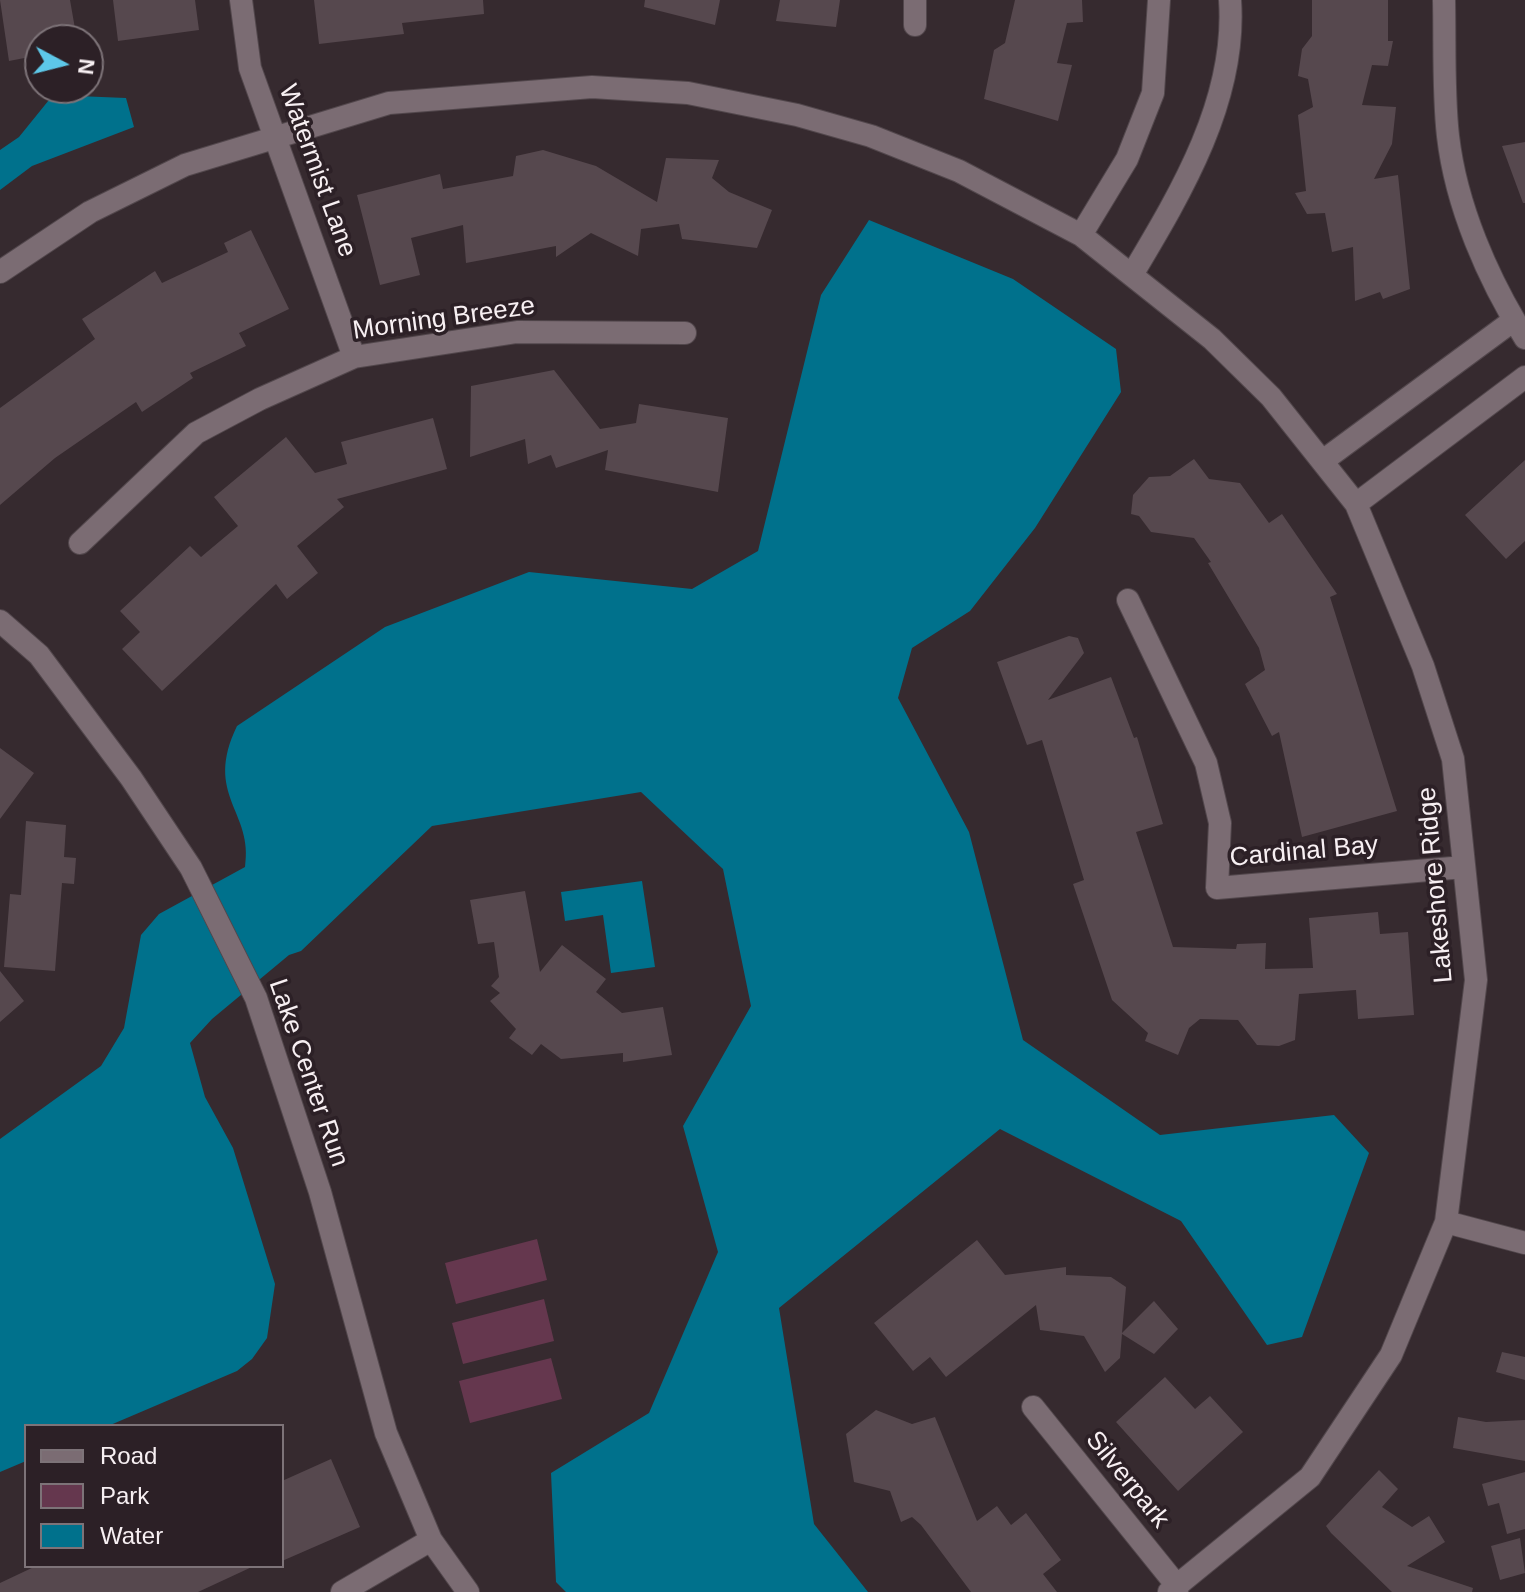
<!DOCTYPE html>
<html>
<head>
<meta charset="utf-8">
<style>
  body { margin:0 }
  #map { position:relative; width:1525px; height:1592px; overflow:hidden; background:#362a2f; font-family:Arial,sans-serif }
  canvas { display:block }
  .legend { position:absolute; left:24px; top:1424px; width:260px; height:144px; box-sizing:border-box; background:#2c2026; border:2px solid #7d7378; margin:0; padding:10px 14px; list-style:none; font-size:24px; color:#f7eff2 }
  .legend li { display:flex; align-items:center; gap:16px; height:40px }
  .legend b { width:40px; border:2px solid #7d7378 }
  .north { position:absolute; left:24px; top:24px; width:80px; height:80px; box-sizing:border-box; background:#2c2026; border:2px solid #7d7378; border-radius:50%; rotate:97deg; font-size:22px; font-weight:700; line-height:32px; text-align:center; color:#f7eff2 }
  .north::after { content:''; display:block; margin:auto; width:28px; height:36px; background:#5dc7e8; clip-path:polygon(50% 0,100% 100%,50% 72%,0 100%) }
</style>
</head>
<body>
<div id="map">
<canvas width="1525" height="1592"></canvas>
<ul class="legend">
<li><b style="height:10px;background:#7b6c73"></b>Road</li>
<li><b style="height:22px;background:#65374e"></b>Park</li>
<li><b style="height:22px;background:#00718c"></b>Water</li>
</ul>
<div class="north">N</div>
</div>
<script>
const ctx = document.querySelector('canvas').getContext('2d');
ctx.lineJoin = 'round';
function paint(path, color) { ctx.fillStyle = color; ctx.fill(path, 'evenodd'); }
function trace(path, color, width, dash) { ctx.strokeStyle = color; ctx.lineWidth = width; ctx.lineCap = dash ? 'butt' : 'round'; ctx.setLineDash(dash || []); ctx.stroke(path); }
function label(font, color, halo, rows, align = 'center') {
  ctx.font = font + ' Arial,sans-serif'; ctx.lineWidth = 7; ctx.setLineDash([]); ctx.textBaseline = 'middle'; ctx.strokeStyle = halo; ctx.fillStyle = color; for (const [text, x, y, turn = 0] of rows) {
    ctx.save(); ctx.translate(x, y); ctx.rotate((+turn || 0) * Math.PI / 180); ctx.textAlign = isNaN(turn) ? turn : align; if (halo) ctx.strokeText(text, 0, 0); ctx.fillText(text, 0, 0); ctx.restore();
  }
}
const green = new Path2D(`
  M537,1239l10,41 -91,24 -11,-41z
  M544,1299l10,42 -91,23 -11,-41z
  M551,1358l11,41 -92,24 -11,-42z`);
const water = new Path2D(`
  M53,95l73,3 8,29 -102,39 -32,24v-40l19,-13z
  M869,220l144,59 103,70 5,43 -86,136 -65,83 -58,37 -14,50 71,134 54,208 137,95 174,-20 35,38 -67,184 -35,8 -86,-124 -181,-92 -221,179 35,216 54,68h-302l-10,-10 -5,-109 98,-60 69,-161 -35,-126 68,-120 -28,-137 -82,-77 -209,34 -131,125 -12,4 -77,64 -22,24 15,54 28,51 42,136 -8,54 -15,21 -15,12 -129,55h-82v35l-26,11v-333l101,-73 23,-38 17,-93 18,-21 86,-47c9,-56 -42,-71 -8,-141l148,-99 144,-55 163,17 66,-38 63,-256z
  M642,881l13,86 -44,6 -8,-58 -38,6 -4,-29z`);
const building = new Path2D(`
  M0,0h70l7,40h-37v15l-31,6z
  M113,0h82l4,30 -81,11z
  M314,0h169l1,14 -82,9 2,11 -85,10z
  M645,0h75l-5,25 -71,-18z
  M780,0h60l-4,27 -60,-6z
  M1015,0h67l1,22 -16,1 -10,40 15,2 -14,56 -74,-22 10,-49 11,-7z
  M1312,0h76v41h5l-5,25 -16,-1 -10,40 34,2 -4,37 -18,35 24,-4 12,114 -27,10 -3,-7 -25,9 -2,-54 -21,5 -7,-39 -18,1 -12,-21 11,-2 -8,-76 15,-8 -5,-28 -10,-3 4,-27 10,-13z
  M1525,142v61h-2l-21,-57z
  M543,150l53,16 61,36 9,-44 53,2 -7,18 17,14 43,18 -15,38 -75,-9 -3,-15 -38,5 -3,27 -47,-23 -35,24v-11l-90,17 -3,-38 -52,13 9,37 -40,10 -23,-90 83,-21 3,15 70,-13 3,-20z
  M251,230l38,79 -50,24 7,13 -56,27 3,5 -51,34 -6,-10 -81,56 -55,47v-97l95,-69 -13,-20 73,-48 7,12 66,-31 -4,-9z
  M554,370l46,59 36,-6 3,-19 89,14 -10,74 -113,-22 3,-20 -52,18 -5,-13 -23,9 -3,-25 -55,18 1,-71z
  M433,418l14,51 -110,30 7,8 -47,39 21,27 -31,26 -11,-15 -114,107 -40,-42 18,-17 -20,-21 70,-65 11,11 37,-31 -24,-29 72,-60 29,36 32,-9 -6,-22z
  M1194,459l15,20 31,4 29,40 13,-9 55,80 -7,3 67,214 -95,26 -23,-105 -7,4 -27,-52 20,-14 -6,-22 -51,-85 3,-1 -17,-24 -43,-6 -12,-16 -8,-2 2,-19 16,-18 21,-1z
  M1525,460v81l-19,18 -41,-44z
  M1069,636l9,2 6,15 -36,47 63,-23 23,61 3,-1 26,87 -27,8 37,115 63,2 1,-5 29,-1 -1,26 48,-1 -4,-50 69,-6 2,22 28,-2 6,83 -56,4 -2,-29 -57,4 -4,46 -16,6 -22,-1 -19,-25 -38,-1 -11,9 -11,27 -33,-14 3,-8 -36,-33 -39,-116 11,-4 -42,-140 -15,5 -30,-83z
  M0,748l34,25 -34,46z
  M26,821l40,4 -2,32 12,1 -2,26 -12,-1 -7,88 -51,-4 6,-73 11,1z
  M525,891l15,81 22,-27 44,34 -10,13 26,21 41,-6 9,48 -49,7v-9l-62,6 -20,-15 -9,11 -23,-17 7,-9 -26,-28 10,-8 -9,-7 8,-9 -5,-35 -16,2 -8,-44z
  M0,971l24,30 -24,21z
  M977,1240l28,35 61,-8v8l45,2 15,10 -4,46 32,-32 24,28 -24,25 -32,-20 -2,24 -15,14 -21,-36 -44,-6 -4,-25 -90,72 -16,-20 -17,14 -39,-48z
  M1502,1352l23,5v23l-29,-8z
  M1165,1377l30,32 15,-13 33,36 -65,59 -62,-69z
  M876,1410l36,14 23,-7 42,104 20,-15 14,19 15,-12 35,47 -18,14 14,18h-86l-50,-67 -9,-8 -11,5 -11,-31 -36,-9 -8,-48z
  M1458,1417l28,5 39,-2v41l-72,-13z
  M331,1459l29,68 -78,34v-80z
  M1379,1470l19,19 -16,18 30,20 17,-11 16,26 -38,24 66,22 -1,4h-80l-61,-59 -5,-7z
  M1525,1472v57l-18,5 -8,-31 -11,3 -6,-22z
  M1520,1538l5,35 -25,7 -9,-34z
  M36,1566h218l-56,26h-198v-9z`);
const street = new Path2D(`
  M241,0l9,68 104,289
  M915,0v25
  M1444,0c1,45 -1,92 4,136 8,70 40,143 77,202
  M1081,235l46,-76 26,-66 6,-93
  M0,272l90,-60 95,-47 204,-62 203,-16 96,6 109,22 74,21 88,35 122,64 131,104 59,58 85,107 67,162 30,93 23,221 -30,242 -55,133 -81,122 -141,115
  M1133,273c49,-82 104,-174 97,-273
  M1324,460l190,-140
  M1356,504l169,-127
  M80,543l116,-110 64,-34 94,-42 163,-25 168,1
  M1128,600l78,163 14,60 -3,65 247,-21
  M0,621l39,34 92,123 60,90 65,130 64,194 66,241 45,107 37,52
  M1446,1222l79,21
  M1033,1407l145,180
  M342,1592l89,-52`);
const streetNames = [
  ["Watermist Lane",317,171,70],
  ["Morning Breeze",444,319,-8],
  ["Cardinal Bay",1304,852,-5],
  ["Lakeshore Ridge",1436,885,-95],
  ["Lake Center Run",308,1073,71],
  ["Silverpark",1127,1480,51]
];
paint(green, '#65374e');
paint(water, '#00718c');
paint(building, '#56484e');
trace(street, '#52474c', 24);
trace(street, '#7b6c73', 22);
label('26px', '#f7eff2', '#2c2026', streetNames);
</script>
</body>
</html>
